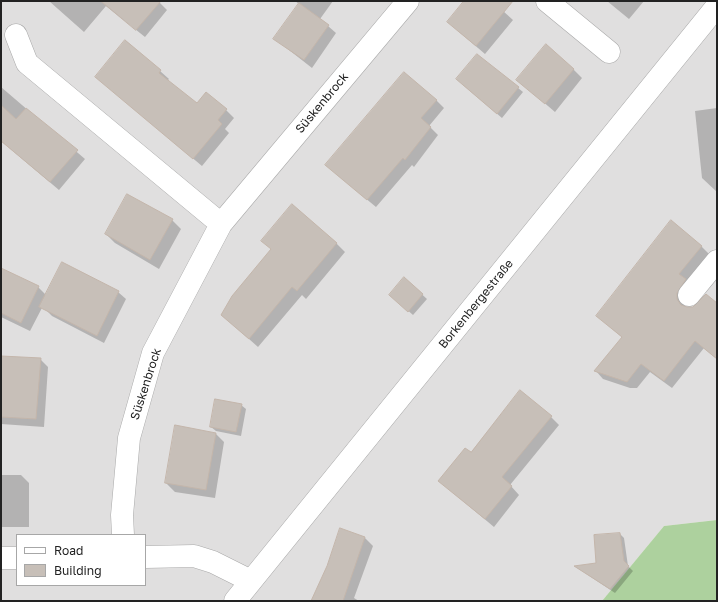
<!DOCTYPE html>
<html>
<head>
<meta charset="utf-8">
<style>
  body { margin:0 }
  #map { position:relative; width:718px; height:602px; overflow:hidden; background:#f2efe9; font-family:"Golos Text",sans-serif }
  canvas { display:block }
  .frame { position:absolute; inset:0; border:2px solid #222; pointer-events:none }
  .legend { position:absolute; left:16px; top:534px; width:130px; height:52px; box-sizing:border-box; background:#fff; border:1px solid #a7a7a7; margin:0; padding:5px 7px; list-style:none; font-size:12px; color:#222 }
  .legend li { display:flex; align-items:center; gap:8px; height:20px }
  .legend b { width:20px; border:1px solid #a7a7a7 }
</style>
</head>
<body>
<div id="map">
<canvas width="718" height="602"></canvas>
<div class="frame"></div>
<ul class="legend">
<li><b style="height:5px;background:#fff"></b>Road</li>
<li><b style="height:11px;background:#c7bfb8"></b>Building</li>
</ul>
</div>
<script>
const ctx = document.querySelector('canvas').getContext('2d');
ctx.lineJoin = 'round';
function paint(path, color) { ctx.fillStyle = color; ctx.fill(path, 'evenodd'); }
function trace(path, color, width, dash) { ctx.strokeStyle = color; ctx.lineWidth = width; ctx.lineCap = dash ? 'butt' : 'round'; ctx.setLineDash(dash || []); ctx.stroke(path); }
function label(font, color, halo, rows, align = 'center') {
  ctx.font = font + ' "Golos Text",sans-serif'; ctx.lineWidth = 3; ctx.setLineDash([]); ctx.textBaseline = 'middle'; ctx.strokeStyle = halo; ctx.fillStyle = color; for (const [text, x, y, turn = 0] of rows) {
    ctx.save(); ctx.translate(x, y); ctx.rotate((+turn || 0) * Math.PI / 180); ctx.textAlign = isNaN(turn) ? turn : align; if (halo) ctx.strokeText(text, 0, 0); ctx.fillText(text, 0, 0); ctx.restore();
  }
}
const residential = new Path2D(`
  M1,1h716v519l-53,6 -62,75h-601zM17,535h128v50h-128z`);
const forest = new Path2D(`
  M717,520v81h-115l62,-75z`);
const shadow = new Path2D(`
  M49,1h109l9,9 -22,27 -39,-31 -22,26z
  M295,1h38l-13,18 16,14 -24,35 -37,-29 24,-35z
  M466,1h26l21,19 -28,34 -28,-24z
  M607,1h37l-15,18z
  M126,41l34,30 9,8 -2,2 30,24 29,5 8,8 -9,11 4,4 -27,33 -106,-89z
  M573,69l9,9 -27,34 -28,-24z
  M462,84l56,4 5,4 -21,26z
  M1,87l84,72 -26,31 -58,-49z
  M436,100l8,8 -15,18 9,9 -24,32 -2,-2 -36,42 -41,-34z
  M717,108v84l-15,-14 -7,-67z
  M172,220l9,9 -22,40 -44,-26 -9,-9z
  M336,243l9,9 -39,47 -4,-4 -44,52 -36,-32z
  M701,246l8,8 -25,47 1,7 32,-3v54l-13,-11 -32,40 -22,-16 -13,16h-7l-27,-9 -7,-8 27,-33 -26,-22z
  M1,269l37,18 8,8 72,-3 8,7 -22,44 -52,-27 -8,-8v-4l-14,27 -29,-14z
  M404,278l23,21 -14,16 -18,-16z
  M1,357l39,2 8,8 -4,60 -43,-3z
  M241,405l5,4 -5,27 -25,-5 -5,-4z
  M551,417l8,8 -49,60 9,10 -25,32 -55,-46 32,-28z
  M215,433l9,9 -9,56 -40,-6 -9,-9z
  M1,475h20l8,8v44h-28z
  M341,530l24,8 8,8 -19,52 5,3h-47l16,-35z
  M620,534l4,4 4,28 5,5 -18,22 -39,-26 21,-3z`);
const building = new Path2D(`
  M101,1h60l-25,29z
  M464,1h49l-37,45 -29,-24z
  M299,3l30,22 -25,35 -31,-21z
  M125,40l36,30 -2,3 38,30 9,-11 21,17 -9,11 4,4 -29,35 -98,-82z
  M546,44l28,25 -29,35 -29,-24z
  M477,54l42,33 -22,27 -41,-35z
  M404,72l33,28 -16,18 10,9 -26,33 -2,-2 -36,42 -42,-35z
  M1,105l15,14 10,-11 52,42 -28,32 -49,-41z
  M127,194l46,25 -23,41 -45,-26z
  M292,204l45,39 -40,48 -5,-4 -43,52 -28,-24 11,-19 39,-47 -10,-8z
  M671,220l31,26 -23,28 7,5 -9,14v6l4,6 6,2h6l13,-13 11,9v56l-22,-18 -31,40 -23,-17 -14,18 -33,-11 28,-34 -26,-21z
  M62,262l57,29 -22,45 -58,-29z
  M1,268l38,18 -18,37 -20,-10z
  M404,277l19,17 -15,18 -19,-17z
  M1,356l40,2 -5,61 -35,-2z
  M520,390l32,26 -50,61 10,9 -27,33 -47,-38 27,-33 6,4z
  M215,399l27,5 -6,28 -26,-5z
  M175,425l41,8 -10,57 -41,-7z
  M340,528l25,9 -22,64h-32l16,-35z
  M620,533l4,28 5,5 -19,23 -36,-23 22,-3 -2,-28z`);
const minor = new Path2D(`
  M547,1l62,51
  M16,35l11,28 194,161
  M689,295l28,-34
  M123,535l-1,-20 7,-77 24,-85 68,-129 187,-223
  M145,557l49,-1 19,6 38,19
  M1,558h16
  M235,601l482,-595`);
const streetNames = [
  ["Süskenbrock",322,103,-50],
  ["Borkenbergestraße",476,304,-51],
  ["Süskenbrock",146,384,-72]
];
paint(residential, '#e0dfdf');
paint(forest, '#add19e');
paint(shadow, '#0003');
paint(building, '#c7bfb8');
trace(building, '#c4b6ab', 1);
trace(minor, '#a9a9a9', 23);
trace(minor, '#fff', 22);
label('12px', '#222', '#fff', streetNames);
</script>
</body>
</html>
